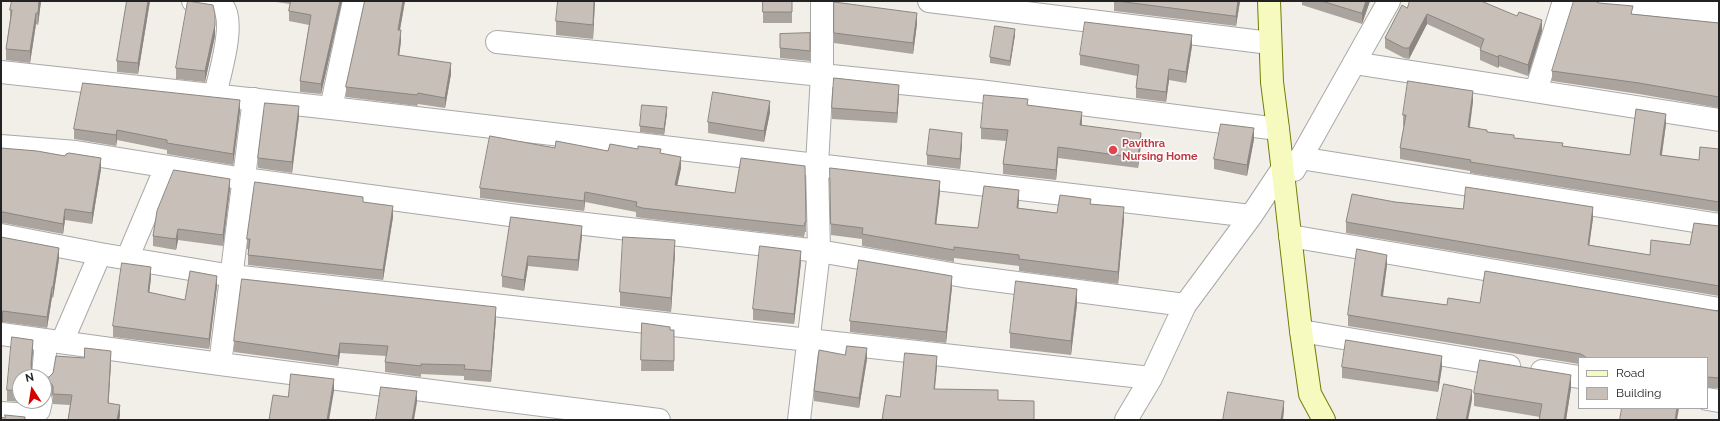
<!DOCTYPE html>
<html>
<head>
<meta charset="utf-8">
<style>
  body { margin:0 }
  #map { position:relative; width:1720px; height:421px; overflow:hidden; background:#f2efe9; font-family:Raleway,sans-serif }
  canvas { display:block }
  .frame { position:absolute; inset:0; border:2px solid #222; pointer-events:none }
  .legend { position:absolute; left:1578px; top:357px; width:130px; height:52px; box-sizing:border-box; background:#fff; border:1px solid #a7a7a7; margin:0; padding:5px 7px; list-style:none; font-size:12px; color:#222 }
  .legend li { display:flex; align-items:center; gap:8px; height:20px }
  .legend b { width:20px; border:1px solid #a7a7a7 }
  .north { position:absolute; left:12px; top:369px; width:40px; height:40px; box-sizing:border-box; background:#fff; border:1px solid #a7a7a7; border-radius:50%; rotate:348deg; font-size:11px; font-weight:700; line-height:16px; text-align:center; color:#222 }
  .north::after { content:''; display:block; margin:auto; width:14px; height:18px; background:#d40000; clip-path:polygon(50% 0,100% 100%,50% 72%,0 100%) }
</style>
</head>
<body>
<div id="map">
<canvas width="1720" height="421"></canvas>
<div class="frame"></div>
<ul class="legend">
<li><b style="height:5px;background:#f7fabf"></b>Road</li>
<li><b style="height:11px;background:#c7bfb8"></b>Building</li>
</ul>
<div class="north">N</div>
</div>
<script>
const ctx = document.querySelector('canvas').getContext('2d');
ctx.lineJoin = 'round';
function trace(path, color, width, dash) { ctx.strokeStyle = color; ctx.lineWidth = width; ctx.lineCap = dash ? 'butt' : 'round'; ctx.setLineDash(dash || []); ctx.stroke(path); }
function paint(path, color) { ctx.fillStyle = color; ctx.fill(path, 'evenodd'); }
function label(font, color, halo, rows, align = 'center') {
  ctx.font = font + ' Raleway,sans-serif'; ctx.lineWidth = 3; ctx.setLineDash([]); ctx.textBaseline = 'middle'; ctx.strokeStyle = halo; ctx.fillStyle = color; for (const [text, x, y, turn = 0] of rows) {
    ctx.save(); ctx.translate(x, y); ctx.rotate((+turn || 0) * Math.PI / 180); ctx.textAlign = isNaN(turn) ? turn : align; if (halo) ctx.strokeText(text, 0, 0); ctx.fillText(text, 0, 0); ctx.restore();
  }
}
const street = new Path2D(`
  M193,1c8,1 24,0 30,6 13,15 -4,70 -8,88
  M929,1l341,42
  M1601,1l118,11
  M497,42l482,49 299,38
  M1354,63l365,57
  M1,72l330,36 920,108
  M1536,91l28,-90
  M331,108l23,-107
  M1,146l75,6 168,27 281,38 294,34 144,25 222,29
  M1300,158l419,67
  M1294,170l95,-169
  M1,235l99,19 132,22 919,102
  M1290,236l429,73
  M127,259l39,-92
  M1301,331l208,35
  M1,334l219,30 439,56
  M62,342l38,-88
  M220,364l34,-265
  M1542,371l37,6
  M43,377l3,-37
  M1707,399l12,2
  M1,413l29,2 9,-5 2,-9
  M799,420l20,-169 -2,-86 5,-91v-73
  M1126,420l25,-42 34,-73 66,-89 32,-48`);
const secondary = new Path2D(`
  M1269,1l3,81 6,47 23,202 9,63 14,26`);
const wall = new Path2D(`
  M12,1h29l-3,24 -2,-1 -6,39 -24,-3v-11l4,-30v-9z
  M127,1h23l-12,73 -21,-2v-11z
  M269,1h73l-21,93 -21,-2v-11l9,-56 -20,-4v-10l1,-7z
  M365,1h40l-5,29 1,11 -2,14 52,19 -6,34 -27,-4 -1,2 -71,-9v-10z
  M595,1l-2,38 -37,-4v-14z
  M763,1h29v22h-29z
  M1114,1h126l-4,25 -122,-15z
  M1302,1h68l-8,23 -60,-19z
  M834,2l83,22 -4,30 -79,-11z
  M1407,8l135,23 -14,45 -29,-10 -1,2 -18,-8v-12l-53,-24 -18,35 -5,-1 -19,-10v-10z
  M1633,14l86,9v85l-80,-14 -87,-13v-10z
  M215,25v11l-10,46 -29,-3v-11z
  M810,33v28l-30,-3v-24z
  M1015,35l-5,31 -20,-3v-6z
  M1192,46l-6,37 -17,-3 -3,22 -30,-4v-10l1,-12 -57,-11v-10z
  M899,95l-2,28 -65,-4v-11z
  M1473,101l-3,26 17,5 27,6 49,8 67,9 36,-31 -4,31 37,5 20,-11v63l-249,-39v-2l-70,-12v-11l4,-22h-1v-11z
  M1028,105l54,17v4l59,18 -3,24 -80,-10 -2,22 -53,-6v-10l3,-23 -25,-2v-11z
  M240,111l-7,54 -66,-11v-4l-50,-10 -1,6 -42,-7v-10z
  M770,112l-6,30 -56,-9v-11z
  M667,113l-3,22 -24,-3v-6z
  M299,117l-7,56 -34,-5v-10z
  M1254,139l-7,37 -33,-7v-10z
  M962,143l-2,26 -33,-4v-10z
  M1,148l64,8 36,13 -9,55 -27,-4 -2,14 -60,-11h-2z
  M555,148l106,5 20,15 -4,17 129,37v10h-1l-1,5 -162,-19 -6,-1v-5l-51,-10 -1,9 -104,-13v-10z
  M830,179l110,13 -4,32 42,4 41,-27 -1,7 39,5 34,-9 33,15 -6,65 -99,-13v-5l-65,-8v4l-92,-16v-7l-31,-4z
  M230,189l-7,57 -45,-6 -2,10 -23,-4v-10z
  M363,202l30,15 -10,63 -135,-15v-16h-1v-10z
  M1395,202l68,7 130,9 -4,27 61,10 40,-10 27,-18 2,-1v70l-373,-63v-11z
  M511,217l71,19 -4,35 -50,-5 -4,25 -22,-4v-11z
  M1,237l58,22 -6,39 -1,-1 -5,31 -44,-6h-2z
  M675,254l-4,58 -51,-6v-14z
  M801,262l-7,62 -41,-4v-11z
  M1387,265l-4,32 64,8 33,-2 239,7v78h-12v-30h-128v6l-231,-38v-11z
  M151,278l-2,15 36,7 32,-14 -8,63 -96,-12v-11z
  M952,287l-6,56 -96,-11v-11z
  M1077,304l-6,51 -61,-7v-15z
  M496,318l-5,64 -27,-2v-4l-43,-2v3l-36,-5v-10l1,-6 -46,-3 -2,13 -104,-14v-11z
  M642,323l28,7h4v41h-33z
  M33,351l-2,18 -11,8v24h8l-1,1 -20,-1v-11z
  M867,359l-8,49 -45,-7v-10z
  M111,362l-3,41 12,13 -1,4h-51l2,-15 -17,-1v-7l-4,-5 -5,-3v-11z
  M1342,367h100l-4,25 -96,-14z
  M1571,388l-5,32h-27l1,-3 -66,-11v-13z`);
const shadedWall = new Path2D(`
  M39,1h2l-3,24v-12z
  M148,1h2l-12,73v-11z
  M340,1h2l-21,93v-10z
  M403,1h2l-7,39v-10z
  M594,1h1l-2,38v-14z
  M1238,1h2l-4,25v-10z
  M1366,1h4l-8,23v-11z
  M36,13v11l-6,39v-12z
  M917,13v11l-4,30v-11z
  M215,14v22l-10,46v-11z
  M1427,14v10l-18,35v-11z
  M1542,20v11l-14,45v-11z
  M1015,29v6l-5,31v-5z
  M401,30v11l-3,24v-10z
  M1192,35v11l-6,37v-11z
  M1499,55v11l-1,2v-11z
  M451,63v11l-6,34v-10z
  M1169,69v11l-3,22v-10z
  M899,85v10l-2,28v-10z
  M1473,91v10l-5,36v-10z
  M240,100v11l-7,54v-11z
  M770,101v11l-6,30v-11z
  M299,106v11l-7,56v-11z
  M667,107v6l-3,22v-6z
  M1082,112v10l-2,14v-11z
  M1666,114v10l-6,42v-11z
  M1254,128v11l-7,37v-11z
  M117,130v10l-1,6v-11z
  M962,133v10l-2,26v-10z
  M1141,133v11l-3,24v-10z
  M1058,147v11l-2,22v-10z
  M681,157v11l-6,28v-11z
  M101,158v11l-9,55v-11z
  M230,179v10l-7,57v-11z
  M940,181v11l-5,43v-11z
  M1019,190v11l-2,19v-12z
  M585,192v10l-1,9v-10z
  M393,206v11l-10,63v-10z
  M1124,207v12l-6,65v-12z
  M1593,207v11l-5,37v-10z
  M65,209v11l-2,14v-10z
  M582,226v10l-4,35v-11z
  M178,229v11l-2,10v-11z
  M675,240v14l-4,58v-14z
  M59,248v11l-6,39v-11z
  M801,251v11l-7,62v-10z
  M1387,255v10l-6,42v-11z
  M528,256v10l-4,25v-11z
  M151,267v11l-3,25v-11z
  M217,276v10l-8,63v-10z
  M952,276v11l-6,56v-11z
  M52,287v10l-5,31v-11z
  M1077,289v15l-6,51v-14z
  M496,307v11l-5,64v-11z
  M3,311v11h-2v-10z
  M33,340v11l-2,25v-11z
  M340,343v10l-2,13v-10z
  M867,348v11l-8,49v-10z
  M111,351v11l-3,52v-11z
  M937,356v11l-3,32v-10z
  M1442,356v11l-4,25v-10z
  M1571,375v13l-5,32h-2z
  M334,379v12l-5,29h-2z
  M1472,390v10l-4,20h-2z
  M417,391v11l-3,18h-2z
  M1284,401v10l-1,9h-2z
  M120,405v11l-1,4h-2z
  M1677,408h2l-2,12h-2z`);
const building = new Path2D(`
  M12,1h27l-1,12h-2l-6,38 -24,-2 6,-39h-2z
  M127,1h21l-10,62 -21,-2z
  M188,1l25,4 2,9v11l-10,46 -29,-3z
  M291,1h49l-19,83 -21,-3 11,-66 -22,-4z
  M365,1h38l-5,29h3l-3,25 53,8 -6,35 -27,-5 -1,2 -71,-8z
  M558,1h36l-1,24 -37,-4z
  M763,1h29v11h-29z
  M1117,1h121l-2,15z
  M1322,1h44l-4,12z
  M1410,1h71l36,15 2,-4 23,8 -14,45 -29,-10 -1,2 -18,-7 4,-11 -57,-25 -18,34h-5l-19,-10 17,-33 5,3z
  M1574,1h21l4,2 34,3 -2,8 88,9v74l-80,-14 -87,-12z
  M834,2l83,11 -4,30 -79,-10z
  M1085,22l107,13 -6,37 -17,-3 -3,23 -30,-4 3,-23 -59,-10z
  M995,26l20,3 -5,32 -20,-4z
  M810,33v18l-30,-3v-14z
  M834,78l65,7 -2,28 -65,-5z
  M1408,81l65,10 -5,36 19,3v2l27,3v3l49,5 -1,3 68,9 6,-46 30,5 -6,41 39,5 1,-13 19,2v53l-249,-40 1,-2 -71,-12 6,-33h-3z
  M83,83l157,17 -7,54 -66,-11v-3l-50,-10 -1,5 -42,-6z
  M713,92l57,9 -6,30 -56,-9z
  M984,95l44,4 -1,6 55,7 -2,13 61,8 -3,25 -80,-11 -2,23 -53,-6 5,-34 -27,-2z
  M265,103l34,3 -7,56 -34,-4z
  M642,105l25,2 -3,22 -24,-3z
  M1221,124l33,4 -7,37 -33,-6z
  M930,129l32,4 -2,26 -33,-4z
  M490,136l65,12 1,-7 52,10 2,-7 28,5v-3l23,3 -1,4 21,4 -6,28 60,8 6,-35 64,8 1,56h-1l-1,4 -162,-18 -6,-2 1,-4 -52,-10 -1,9 -104,-13z
  M1,148l36,3 28,5 1,-2 3,-1 32,5 -9,55 -27,-4 -2,15 -60,-12h-2z
  M830,168l110,13 -5,43 43,4 6,-42 35,4 -2,18 40,5 3,-18 31,4 -1,5 34,3 -6,65 -99,-13v-4l-65,-8v3l-92,-16 1,-6 -32,-4z
  M174,170l56,9 -7,56 -45,-6 -2,10 -23,-3 4,-25z
  M255,182l108,15v5l30,4 -10,64 -135,-15 2,-16h-3z
  M1466,187l127,20 -5,38 62,10 1,-15 39,5 4,-22 25,3v60l-373,-64 6,-28 43,8 68,7z
  M511,217l71,9 -4,34 -50,-4 -4,24 -22,-4z
  M1,237l58,11 -6,39h-1l-5,30 -44,-6 -2,1z
  M623,237l52,3 -4,58 -51,-6z
  M760,246l41,5 -7,63 -41,-5z
  M1357,249l30,6 -6,41 66,9 1,-7 32,5 5,-32 232,40 2,-1v68l-12,-1v-19h-120l-6,-4 -233,-39z
  M859,260l93,16 -6,56 -96,-11z
  M122,263l29,4 -3,25 37,8 5,-29 27,5 -8,63 -96,-13z
  M242,279l254,28 -5,64 -27,-2 1,-4 -44,-1v2l-36,-4 3,-16 -48,-3 -2,13 -104,-15z
  M1016,281l61,8 -6,52 -61,-8z
  M642,323l28,4v3h4v31l-33,-1z
  M12,337l21,3 -2,25 1,6 4,5 1,1h-17v14l-13,-1z
  M1346,340l96,16 -4,26 -96,-15z
  M847,346l20,2 -8,50 -45,-7 5,-41 26,5z
  M85,348l26,3 -3,52 12,2 -3,15h-49l4,-25 -19,-1v-8l-4,-5 -5,-3 5,-1 4,-4 3,-17 28,2z
  M905,353l32,3 -3,33 64,1v10l36,1v19h-152l4,-25 14,2z
  M1480,360l91,15 -7,45h-25l3,-16 -68,-11z
  M291,374l43,5 -7,41h-58l4,-25 15,2z
  M1444,384l28,6 -6,30h-23l-6,-1z
  M381,387l36,4 -5,29h-36z
  M1228,392l56,9 -3,19h-58z
  M1622,408h55l-2,12h-55z
  M5,415l20,2v3h-24v-3l4,1z`);
const markers = [
  [1113,150,5,"#e0444e"]
];
const healthNames = [
  ["Pavithra",1122,144],
  ["Nursing Home",1122,157]
];
trace(street, '#a9a9a9', 24);
trace(secondary, '#707d05', 24);
trace(street, '#fff', 22);
trace(secondary, '#f7fabf', 22);
paint(wall, '#aba49e');
paint(shadedWall, '#8b8681');
paint(building, '#c7bfb8');
trace(building, '#8b8681', 1);
for (const [x, y, r, color] of markers) { const dot = new Path2D(); dot.arc(x, y, r, 0, 2 * Math.PI); ctx.fillStyle = color; ctx.fill(dot); trace(dot, '#fff', 1.5); }
label('bold 11px', '#be3a42', '#fff', healthNames, 'left');
</script>
</body>
</html>
